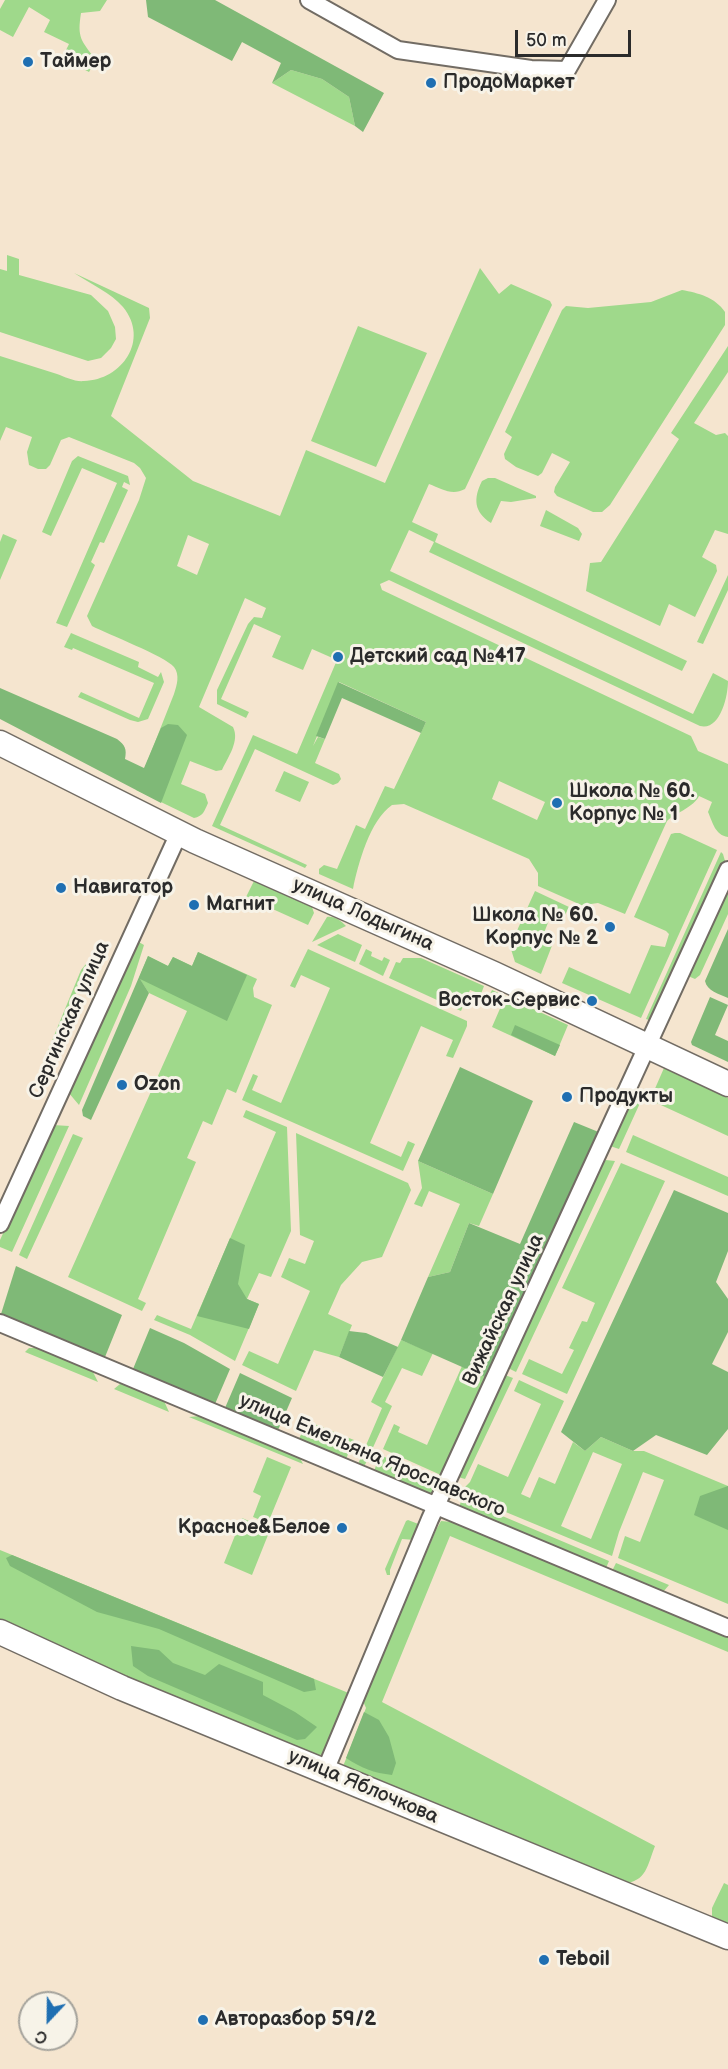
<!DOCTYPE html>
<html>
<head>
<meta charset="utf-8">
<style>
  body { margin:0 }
  #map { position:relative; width:728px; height:2069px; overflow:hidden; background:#f5e5cf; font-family:"Balsamiq Sans",sans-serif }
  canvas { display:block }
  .north { position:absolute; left:18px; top:1991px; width:60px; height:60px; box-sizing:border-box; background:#f7f3e8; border:2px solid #a5a39c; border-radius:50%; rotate:202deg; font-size:16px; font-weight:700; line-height:24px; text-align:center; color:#2b2b2b }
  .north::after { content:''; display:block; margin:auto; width:21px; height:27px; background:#1f6fb2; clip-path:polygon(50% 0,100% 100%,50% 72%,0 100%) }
  .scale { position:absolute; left:515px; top:30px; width:116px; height:27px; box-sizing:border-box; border:3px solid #2b2b2b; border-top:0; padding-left:8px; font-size:18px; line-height:21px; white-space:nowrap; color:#2b2b2b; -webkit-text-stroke:4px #f7f3e8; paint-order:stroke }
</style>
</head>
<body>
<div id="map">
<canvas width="728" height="2069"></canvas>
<div class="north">С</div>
<div class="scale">50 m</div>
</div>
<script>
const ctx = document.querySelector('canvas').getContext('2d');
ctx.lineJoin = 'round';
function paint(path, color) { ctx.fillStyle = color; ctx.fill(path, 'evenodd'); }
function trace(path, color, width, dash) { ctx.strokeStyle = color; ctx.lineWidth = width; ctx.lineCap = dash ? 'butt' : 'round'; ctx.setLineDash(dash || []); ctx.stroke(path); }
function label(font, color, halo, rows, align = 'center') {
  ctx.font = font + ' "Balsamiq Sans",sans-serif'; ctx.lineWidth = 6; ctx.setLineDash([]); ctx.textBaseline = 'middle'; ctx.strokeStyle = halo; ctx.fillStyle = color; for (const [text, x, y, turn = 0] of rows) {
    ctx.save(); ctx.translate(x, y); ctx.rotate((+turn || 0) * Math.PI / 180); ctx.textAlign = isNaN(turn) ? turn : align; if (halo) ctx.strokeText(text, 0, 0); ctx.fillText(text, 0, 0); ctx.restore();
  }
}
const green = new Path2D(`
  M5,0h102l-7,11 -19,2c-4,25 0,27 15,47l-7,12 -27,-14 7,-14 -25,-12 6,-12 -21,-13 -16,30 -13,-7v-21z
  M291,70l31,9 27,18 6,29 -83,-43z
  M7,255l12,4v16l72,20 17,16 7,16 1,12 -5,9 -10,10 -13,3 -88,-29v-63l7,2z
  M480,268l19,26 12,-10 39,17 2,4 -87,184c-13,7 -23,0 -36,-5l-17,38 26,12 -3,8 252,119 -5,10 -253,-119 5,-10 -25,-12 -19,41 303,143 20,-41 15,8c0,16 -8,50 -28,45l-311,-146 -9,4 2,6 309,146 7,15 30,13v73c-13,-2 -15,-14 -20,-25l4,-10 -13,-6c-5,11 -22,16 -32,25l-42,93 -27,-11 -7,1 -3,4 -50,-22v-13l-9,-14 -125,-55 -12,1c-22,15 -34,59 -39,84l-34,-15v-5l5,-4 13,4 19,-44 9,4 20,-43 9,3 32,-67 -87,-40 -26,64 5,-9 7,2 -10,24 24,11 2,5 -3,4 -5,2 -78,-36 -35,76 87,40 -2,3 -93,-42 41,-91 44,19 40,-94 -25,-11 -9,21 -31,-13 9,-21 -27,-12 -33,75 28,13 -3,6 -29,-14v-14l31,-66 6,-7 8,1 4,-10 -21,-10 -46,109 34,20c7,14 -5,30 -11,43l-6,1 -26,-10 -9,23 24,10 3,9c-4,9 -5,13 -14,15l-58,-28 38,-96c3,-9 6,-19 0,-27 -9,-11 -67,-33 -82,-41l-5,-10 52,-116 7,-22 -6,-10 -6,-5 -65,-26 -8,3 -11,25 -4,4h-8l-9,-4 -2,-13 5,-15 -26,-10 -6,14v-85c19,6 38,12 57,18 8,3 18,8 27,7 38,-1 66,-41 39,-74 -12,-14 -32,-23 -49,-34l75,35 1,10 -39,98 82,65 87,35 26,-66 79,33zM188,535l21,9 -12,31 -20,-9zM499,781l46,21 -8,18 -45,-21z
  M682,290c16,3 33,7 43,22v13l-115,180 -8,7h-9l-36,-16 -3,-4 1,-5 15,-25 -18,-9 -10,20 -4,3 -22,-9 -11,-8 -1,-5 8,-17 -7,-5 57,-122 4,-4 22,2 63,-6z
  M358,326l69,27 -51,114 -65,-26z
  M728,346v26l-34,51 22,12 9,-2 3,3v98l-13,-4 -13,27 14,8 1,6 -22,46 -26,-13 -9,22 -74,-35 4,-28 11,-1 78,-123 -8,-6z
  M78,456l50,20 2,9 -6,-3 -2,5 6,3 -24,53 -4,-1 -9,20 4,3 -28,62 -11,-4 61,-140 -35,-15 -31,68 -9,-4 30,-71z
  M488,478h7l41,18v2l-25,4 -10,-1 -10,22c-17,-11 -18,-24 -9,-42z
  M546,510l32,18 4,6 -3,7 -39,-15z
  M3,534l14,6 -17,40v-38z
  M728,575v15l-25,54 -6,-2z
  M71,633l68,29 -1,5 20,10 3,-5 3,10 -16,37 -10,3 -8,-2 -52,-23 3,-5 58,26 15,-35 -81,-35 -1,2 -8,-3z
  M284,771l25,11 -9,20 -25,-11z
  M675,833h5l37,17 -76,168 -79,-35 7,-16 61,27 21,-49 14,2 4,-13 -3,-3 -32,-14 37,-83z
  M721,852l2,2 2,7 -73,160 -6,-2z
  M254,881l58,26 2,6 -6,12 -62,-28z
  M728,888v26l-28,61 -5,4 -7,-3z
  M535,891l34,16 -4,8 -12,-5 -11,28 11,5 -12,31 -26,-12 -5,-16z
  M327,917c8,-1 14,4 19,9l-34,16z
  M338,934l24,11 -7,17 -38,-17z
  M137,941l7,4 -13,41 -52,119 -11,-13z
  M308,949l159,72v5l-14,32 -7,-2 7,-16 -32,-14 -51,117 31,14 7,-16 7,3 -12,27 -161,-71 11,-26 5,2 -6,14 29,13 49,-115 -29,-13 -6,13 -5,-2z
  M366,949l6,3 -1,4 11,5 2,-4 6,3 -7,16 -24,-12z
  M198,952l59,27 -4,9 1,9 18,8 -36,88 -9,-4 -15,36 -9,-4 -16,37 9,4 -58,137 8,4 -4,8 -74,-34 119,-266 -38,-18 -10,-15 9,-22 20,10 5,-9 19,9z
  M403,958h18l63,28 -3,8 -11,-4 -9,21 -72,-33 7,-16 4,1z
  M90,959l-44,107 -4,-1 39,-95z
  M492,990l76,35 -13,31 -63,-29 10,-23 -14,-6z
  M664,1068l64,30v38l-78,-36z
  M631,1099l9,4 -21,46 -9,-3z
  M246,1110l41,17 4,104 -20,46 -12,-4 -12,26 12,5 -24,57 -45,-26 -36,-15 3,-5 34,14 85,-197 -33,-15z
  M53,1125l16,1 -57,126 -12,-5v-7z
  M296,1133l112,50 3,7 -29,67 -20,5 -21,23 -13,29 24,11 -13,32 -25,-7 -18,41 -54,-26 7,-14 29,13 32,-73 -29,-14 8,-19 16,6 9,-23 -14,-6z
  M73,1134l10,4 -56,121 -8,-4z
  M633,1135l95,42v19l-102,-44z
  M606,1160l9,1 -99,211 -8,-4 95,-205z
  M418,1161l75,33 -14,32 -10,-3 -19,49 -22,5 32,-73 -31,-13 -7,16 -8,-3 8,-16z
  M621,1163l44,18 -98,213 -45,-20 7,-15 33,15 12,-24 -5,-2 13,-27 5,1 8,-19 -33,-15z
  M401,1340l32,13 -11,23 -20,-8 -17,34 7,4 -28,61 -6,-3 24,-56 -11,-6z
  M29,1348h12l51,22 6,12 -73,-30z
  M462,1366l25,12 -44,98 -60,-27 11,-25 6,3 -2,5 29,13z
  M505,1375l8,3 -48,101 -7,-2z
  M519,1380l45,21 -43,93 9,4 9,-21 16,7 18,-42 12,9 16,-14 32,14h11l84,35v118l-110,-46 7,-22 15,6 24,-62 -21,-8 -24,60 -7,24 -145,-60 -2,-9 5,-5 8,-18 30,13 33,-73 -27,-13zM593,1452l29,12 -31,75 -30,-13z
  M120,1384h4l40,17 5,11 -55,-23z
  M200,1416l100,42 3,6 -114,-47z
  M307,1421l47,19 -8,19 -47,-20z
  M380,1455l61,26 -6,13 -4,1 -57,-24z
  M267,1457l24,10 -23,56 -15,-6 8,-21 -8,-4z
  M462,1499l147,62 -3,7 -147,-61z
  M242,1518l28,12 -18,45 -28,-12z
  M408,1520l13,5 -6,15 -13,-1 -12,31v5h-3l-2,-6 21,-48z
  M441,1521l11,1 276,114v16l-278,-116 -68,166 273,144c-8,20 -8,35 -32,38l-281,-115 24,-61 -3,-7 73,-171z
  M0,1550l351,144 -26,58 -6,4 -7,2 -312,-135z
  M616,1563l53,22 -6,7 -51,-21z
  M724,1883l4,2v44l-16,-11v-10z`);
const forest = new Path2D(`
  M146,0h69l169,93 -21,39 -8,-6 -6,-29 -27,-18 -31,-9 -19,13 9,-20 -39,-21 -10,19 -84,-44z
  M338,682l88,40 -5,11 -79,-35 -17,41 -9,-3z
  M0,688l117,51c8,6 10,10 8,20l19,9 17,-40 7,-4 10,1 9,10 -26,68 -161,-84z
  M728,929v69c-9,-4 -21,-7 -23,-17z
  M198,952l49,23 -20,46 -87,-42 9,14 -58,127 -8,-4 -1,-6 66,-154 20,10 5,-9 19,9z
  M710,997l18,8 -13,30 13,6v21l-36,-17 -1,-3z
  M515,1025l45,20 -5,11 -44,-21z
  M460,1067l73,34 -40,93 -75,-33z
  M574,1122l27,11 -114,245 -86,-38 27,-63 22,-5 19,-49 51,21z
  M674,1190l54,23v38l-12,31 12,17v33l-16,32 16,8v57l-21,26 -51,-20 -23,16 -32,-14 -16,14 -24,-19z
  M230,1238l15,7 -7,39 9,15 12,5 -10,25 -52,-13z
  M16,1266l106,49 -17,42 -104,-43z
  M150,1328l34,15 46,26 -15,35 -82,-35z
  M349,1331l17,2 32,14 -15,30 -44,-20z
  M240,1373l52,25 -14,32 -53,-22z
  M728,1486v44l-34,-15 6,-19z
  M12,1555l302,124 2,11 -12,2 -145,-63 -62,-17 -87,-46 -4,-8z
  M131,1646l28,4 14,13 32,12 14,-11 44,18v13l32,17 22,15 -12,12 -8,1 -149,-64 -15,-10z
  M364,1712l15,8 10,17 7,26 -4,12c-18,-2 -31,-7 -46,-17z`);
const street = new Path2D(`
  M309,0l89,50 133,19 36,1 40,-70
  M0,1224l179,-391
  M0,1323l728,305
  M325,1771l105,-252 298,-649`);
const secondary = new Path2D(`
  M0,743l195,98 299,133 234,110
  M0,1632l122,56 606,249`);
const markers = [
  [28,62,6,"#1f6fb2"],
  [431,83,6,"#1f6fb2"],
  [338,657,6,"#1f6fb2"],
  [557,803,6,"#1f6fb2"],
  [61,888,6,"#1f6fb2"],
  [194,905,6,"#1f6fb2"],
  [610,927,6,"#1f6fb2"],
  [592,1001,6,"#1f6fb2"],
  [122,1085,6,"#1f6fb2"],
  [567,1097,6,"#1f6fb2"],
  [342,1528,6,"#1f6fb2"],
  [544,1960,6,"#1f6fb2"],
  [203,2020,6,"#1f6fb2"]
];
const poiNames = [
  ["Таймер",40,62],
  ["ПродоМаркет",443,83],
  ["Детский сад №417",350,657],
  ["Школа № 60.",569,792],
  ["Корпус № 1",569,815],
  ["Навигатор",73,888],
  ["Магнит",206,905],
  ["Школа № 60.",598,916,"right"],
  ["Корпус № 2",598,939,"right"],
  ["Восток-Сервис",580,1001,"right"],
  ["Ozon",134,1085],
  ["Продукты",579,1097],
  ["Красное&Белое",330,1528,"right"],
  ["Teboil",556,1960],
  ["Авторазбор 59/2",215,2020]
];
const streetNames = [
  ["улица Лодыгина",363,915,24],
  ["Сергинская улица",70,1020,-66],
  ["Вижайская улица",504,1310,-65],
  ["улица Емельяна Ярославского",372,1456,23],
  ["улица Яблочкова",363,1787,23]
];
paint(green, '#9fd98b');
paint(forest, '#7fb977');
trace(street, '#726c64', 20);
trace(secondary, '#726c64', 27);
trace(street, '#fff', 16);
trace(secondary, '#fff', 24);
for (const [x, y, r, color] of markers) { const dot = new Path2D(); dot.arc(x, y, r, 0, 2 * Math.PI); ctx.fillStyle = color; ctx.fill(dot); trace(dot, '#f7f3e8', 2); }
label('bold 20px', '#2b2b2b', '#f7f3e8', poiNames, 'left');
label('20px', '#2b2b2b', '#f7f3e8', streetNames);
</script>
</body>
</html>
